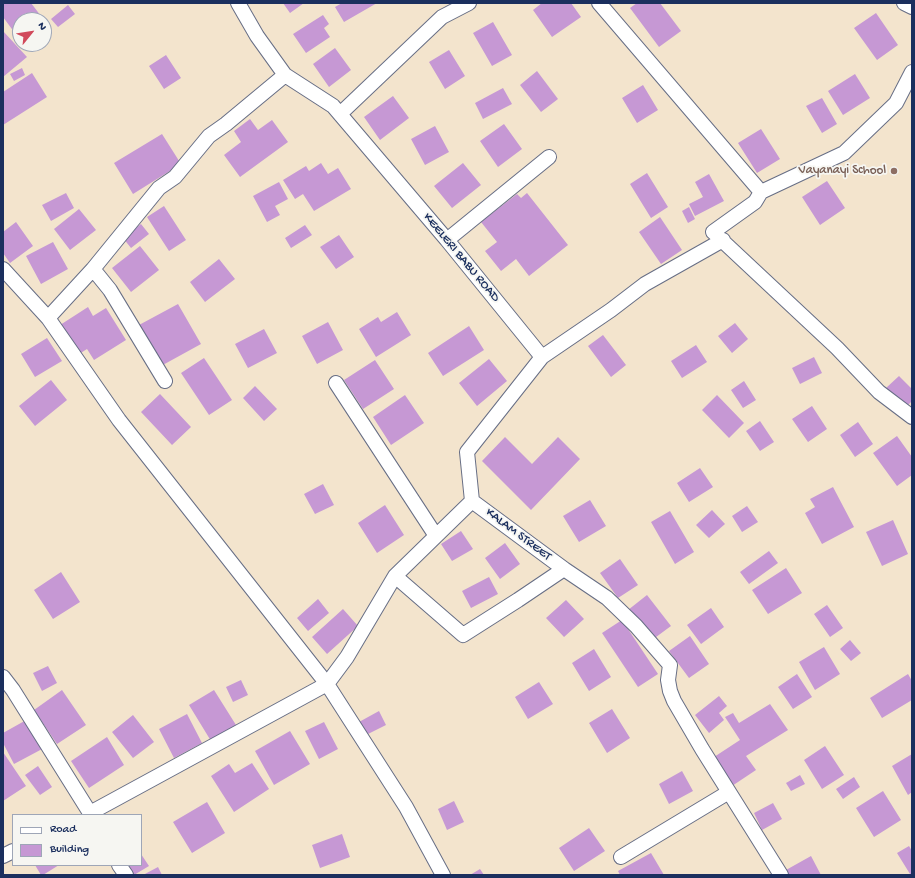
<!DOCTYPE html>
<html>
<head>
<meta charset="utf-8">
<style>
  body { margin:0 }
  #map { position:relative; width:915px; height:878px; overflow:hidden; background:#f3e4cd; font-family:"Gochi Hand",sans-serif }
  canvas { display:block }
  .frame { position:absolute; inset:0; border:4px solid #1b2f5e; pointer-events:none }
  .legend { position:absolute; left:12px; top:814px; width:130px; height:52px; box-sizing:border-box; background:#f6f6f2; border:1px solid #9ea6b7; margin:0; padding:5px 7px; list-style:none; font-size:12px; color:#1b2f5e }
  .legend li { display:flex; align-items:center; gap:8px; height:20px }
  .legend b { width:20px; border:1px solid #9ea6b7 }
  .north { position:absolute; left:12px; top:12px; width:40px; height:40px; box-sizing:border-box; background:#f6f6f2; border:1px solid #9ea6b7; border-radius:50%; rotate:60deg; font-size:11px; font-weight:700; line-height:16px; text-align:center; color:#1b2f5e }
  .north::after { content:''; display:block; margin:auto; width:14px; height:18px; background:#d1495b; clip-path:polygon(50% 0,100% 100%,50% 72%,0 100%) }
</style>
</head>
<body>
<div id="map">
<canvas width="915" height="878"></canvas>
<div class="frame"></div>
<ul class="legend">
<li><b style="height:5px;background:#fff"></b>Road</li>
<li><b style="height:11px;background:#c698d4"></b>Building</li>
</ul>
<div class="north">N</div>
</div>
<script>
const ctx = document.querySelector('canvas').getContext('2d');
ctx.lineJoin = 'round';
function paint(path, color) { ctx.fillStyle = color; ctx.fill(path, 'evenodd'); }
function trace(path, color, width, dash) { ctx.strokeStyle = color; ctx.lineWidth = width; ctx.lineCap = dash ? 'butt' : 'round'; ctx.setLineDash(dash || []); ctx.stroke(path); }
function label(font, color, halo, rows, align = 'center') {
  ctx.font = font + ' "Gochi Hand",sans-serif'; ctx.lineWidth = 3.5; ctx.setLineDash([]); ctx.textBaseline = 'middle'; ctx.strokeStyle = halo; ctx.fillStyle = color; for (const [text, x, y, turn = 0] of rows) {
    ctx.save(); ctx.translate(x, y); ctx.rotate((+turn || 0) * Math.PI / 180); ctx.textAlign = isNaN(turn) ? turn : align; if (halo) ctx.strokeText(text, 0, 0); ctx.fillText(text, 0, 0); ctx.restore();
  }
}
const building = new Path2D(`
  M3,3h28l13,17h-24v20l-17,-23z
  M283,3h21l-14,10z
  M342,3h35l-33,19 -9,-15z
  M542,3h29l10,14 -29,20 -19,-27z
  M637,3h23l21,28 -22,16 -29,-39z
  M68,5l7,9 -17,13 -7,-8z
  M876,13l22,32 -21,15 -23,-32z
  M323,15l6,9 -5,4 6,9 -24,16 -13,-19z
  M493,22l19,33 -20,11 -19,-33z
  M3,31l24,26 -24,20z
  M335,48l16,22 -22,17 -16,-23z
  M449,50l16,26 -20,13 -16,-27z
  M166,55l15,23 -17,11 -15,-23z
  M22,68l3,7 -11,6 -4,-7z
  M537,71l21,28 -17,13 -21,-27z
  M32,73l15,24 -44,28v-33z
  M855,74l15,24 -27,17 -15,-24z
  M643,85l15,25 -21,13 -15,-25z
  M503,88l9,16 -29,15 -8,-16z
  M393,96l16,22 -29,22 -16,-23z
  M822,98l15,26 -15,9 -16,-27z
  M250,119l8,11 14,-10 16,22 -48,35 -16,-22 17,-13 -7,-11z
  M504,124l18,25 -24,18 -18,-26z
  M435,126l14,26 -24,13 -14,-26z
  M761,129l19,30 -23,14 -19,-30z
  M162,134l19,30 -48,30 -19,-31z
  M321,163l7,11 10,-6 13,21 -37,22 -11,-17 -8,5 -12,-19 23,-14 3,5z
  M463,163l18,22 -29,23 -18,-22z
  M647,173l21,34 -17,11 -21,-34z
  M709,174l15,27 -29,15 -6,-12 14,-7 -8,-15z
  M827,181l18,27 -25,17 -18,-28z
  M279,182l9,17 -13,7 5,9 -13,7 -14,-26z
  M66,193l8,15 -23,13 -9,-16z
  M527,193l41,52 -39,31 -13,-17 -15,12 -16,-20 12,-9 -16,-20 36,-28 4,4z
  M164,206l22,34 -17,11 -22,-34z
  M689,207l6,12 -7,4 -6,-12z
  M79,209l17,21 -26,20 -16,-21z
  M660,217l22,33 -21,14 -22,-32z
  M16,222l17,24 -23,17 -7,-10v-21z
  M141,224l8,10 -18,14 -8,-10z
  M305,225l7,10 -21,13 -6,-10z
  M339,235l15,22 -18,12 -16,-22z
  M53,242l15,27 -27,15 -15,-28z
  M140,246l19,24 -28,22 -19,-24z
  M219,259l16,20 -30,23 -15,-20z
  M178,304l23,40 -40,22 -22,-41z
  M88,307l5,9 13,-8 20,32 -32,20 -7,-11 -11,7 -19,-29z
  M397,312l14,23 -35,22 -17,-28 19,-12 3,5z
  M328,322l15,28 -26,14 -15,-28z
  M735,323l13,16 -16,14 -14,-17z
  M469,326l15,24 -41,26 -15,-23z
  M264,329l13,24 -29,15 -13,-24z
  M603,335l23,30 -15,12 -23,-31z
  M47,338l15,23 -27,16 -14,-23z
  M696,345l11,17 -25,16 -11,-17z
  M814,357l8,16 -22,11 -8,-16z
  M204,358l28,42 -23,15 -28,-42z
  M489,359l18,22 -30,25 -18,-23z
  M375,360l19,29 -31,20 -19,-29z
  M899,376l13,13v12l-7,7 -19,-20z
  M51,380l16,20 -32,26 -16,-20z
  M744,381l12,19 -13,8 -12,-18z
  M255,386l22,23 -13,12 -21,-23z
  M160,394l31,33 -19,18 -31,-33z
  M405,395l19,28 -33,22 -18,-28z
  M717,395l27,28 -15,15 -27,-28z
  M812,406l15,23 -19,13 -16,-23z
  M760,421l14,21 -14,9 -14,-20z
  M858,422l15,22 -18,13 -15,-22z
  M897,436l15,21v18l-15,11 -24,-33z
  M505,437l27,27 26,-27 22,22 -49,51 -49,-49z
  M700,468l13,19 -24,15 -12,-19z
  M323,484l11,21 -19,9 -11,-20z
  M833,487l21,40 -32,17 -17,-31 10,-6 -5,-8z
  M590,500l16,26 -27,16 -16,-26z
  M385,505l19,30 -27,18 -19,-30z
  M747,506l11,16 -16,10 -10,-16z
  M712,510l13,14 -16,14 -13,-13z
  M670,511l24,41 -19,12 -24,-42z
  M893,520l15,34 -26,12 -16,-34z
  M461,531l12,18 -21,12 -11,-17z
  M505,543l15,21 -20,15 -15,-21z
  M769,551l9,12 -29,21 -9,-12z
  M620,559l18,26 -20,13 -18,-25z
  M786,568l16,25 -34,21 -16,-24z
  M61,572l19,30 -27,17 -19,-29z
  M489,577l9,17 -27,14 -9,-17z
  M647,595l24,31 -19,14 -24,-30z
  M318,599l11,14 -21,18 -11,-13z
  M566,600l18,19 -20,18 -18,-19z
  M827,605l16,23 -13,9 -16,-23z
  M711,608l13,19 -23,17 -14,-19z
  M343,609l15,17 -31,28 -15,-17z
  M622,620l36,54 -20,13 -36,-54z
  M690,636l19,28 -20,14 -20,-27z
  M850,640l11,13 -10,8 -11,-12z
  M824,647l16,27 -25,16 -16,-28z
  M594,649l17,28 -22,14 -17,-28z
  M48,666l9,17 -15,8 -9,-18z
  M797,674l15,23 -19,12 -15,-22z
  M908,674l4,7v19l-30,18 -12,-20z
  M241,680l7,15 -15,7 -7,-15z
  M539,682l14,22 -25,15 -13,-22z
  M62,690l24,35 -29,19 -23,-34z
  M214,690l22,35 -25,16 -22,-36z
  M719,696l8,10 -8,7 5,7 -15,13 -14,-18z
  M770,704l18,26 -42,26 10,14 -27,18 -18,-29 29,-19 -15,-23 8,-4 6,10z
  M612,709l18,29 -23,15 -18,-30z
  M379,711l7,14 -20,10 -7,-13z
  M187,714l15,29 -28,15 -15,-29z
  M133,715l21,27 -21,16 -21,-26z
  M28,719l16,29 -30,16 -11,-21v-10z
  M324,722l14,27 -19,10 -14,-28z
  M290,731l20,33 -36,21 -19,-34z
  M107,737l17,28 -35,23 -18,-27z
  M825,746l19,29 -22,14 -18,-29z
  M3,752l23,34 -23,15z
  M912,754v38l-4,3 -16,-29z
  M252,763l17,26 -35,23 -23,-36 18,-12 6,9z
  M38,766l14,21 -12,8 -15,-20z
  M682,771l11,20 -24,13 -10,-20z
  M800,775l5,9 -14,7 -5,-8z
  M854,777l6,10 -17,12 -7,-10z
  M883,791l18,29 -27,17 -18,-29z
  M454,801l10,21 -17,8 -9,-21z
  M207,802l18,31 -33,20 -19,-31z
  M773,803l9,16 -20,11 -8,-17z
  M589,828l16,23 -31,20 -15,-23z
  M342,834l8,23 -30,11 -8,-23z
  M909,846l3,5v24h-3l1,-1 -13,-21z
  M651,853l13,22h-44l-2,-4z
  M141,854l8,12 -15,9h-6l-6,-10h19z
  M811,856l10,19h-32l-3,-5z
  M35,865h24l-16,10h-2z
  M158,867l4,8h-19z
  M480,869l4,6h-14z`);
const street = new Path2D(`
  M238,3l19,33 28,39 48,31 114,134 95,117 69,-47 34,-26 78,-44
  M599,3l162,189
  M904,3l8,4
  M912,72l-16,31 -52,50 -83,39 -6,10 -42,30 124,116 42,44 33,25
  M340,114l102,-97 27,-14
  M447,240l102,-83
  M3,269l45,49 71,102 208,264 20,-27 48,-81 77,-75 -5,-49 75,-95
  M93,269l66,-81 16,-11 34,-41 17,-12 59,-49
  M48,318l45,-49 17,21 55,91
  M336,383l100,153
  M472,501l92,68
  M395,576l68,59 55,-35 46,-31 43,29 29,28 34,39 -2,15 2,11 4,10 28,48 79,126
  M3,677l10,13 77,123 237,-129 79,123 37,68
  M3,856l10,-5
  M621,857l108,-65
  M119,865l7,10`);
const markers = [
  [894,171,4,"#8d6e63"]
];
const educationNames = [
  ["Vayanayi School",886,171]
];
const streetNames = [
  ["KEELERI BABU ROAD",461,258,50],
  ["KALAM STREET",518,535,37]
];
paint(building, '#c698d4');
trace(street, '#676e85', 16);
trace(street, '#fff', 14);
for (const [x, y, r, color] of markers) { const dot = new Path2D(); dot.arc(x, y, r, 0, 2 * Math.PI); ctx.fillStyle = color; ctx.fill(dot); trace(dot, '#f6f6f2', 1.5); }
label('13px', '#785e54', '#f6f6f2', educationNames, 'right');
label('13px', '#1b2f5e', '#f6f6f2', streetNames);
</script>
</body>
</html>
